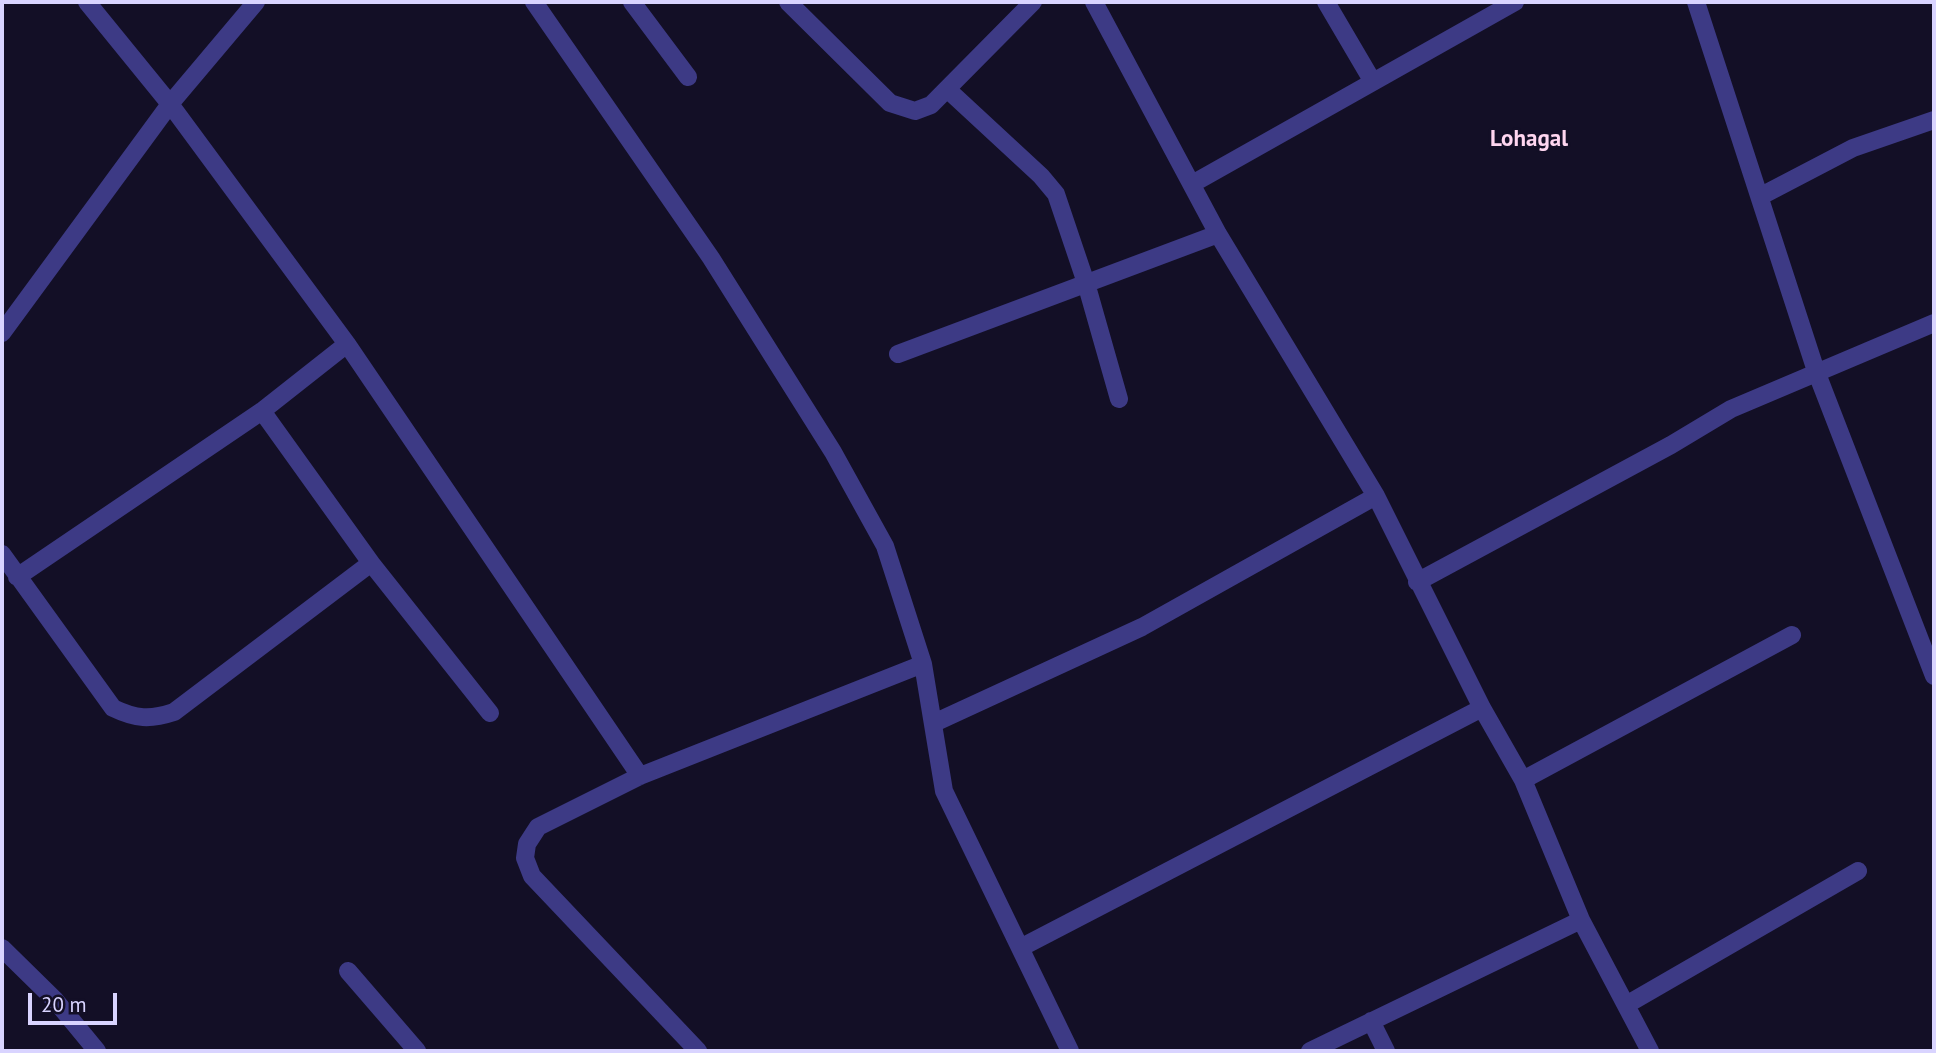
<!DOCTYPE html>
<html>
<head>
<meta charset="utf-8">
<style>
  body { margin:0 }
  #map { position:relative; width:1936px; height:1053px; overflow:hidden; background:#130f26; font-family:"PT Sans",sans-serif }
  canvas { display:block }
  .frame { position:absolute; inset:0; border:4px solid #d9d4ff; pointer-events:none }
  .scale { position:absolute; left:28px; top:993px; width:89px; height:32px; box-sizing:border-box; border:4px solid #d9d4ff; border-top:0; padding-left:9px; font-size:21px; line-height:24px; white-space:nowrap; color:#d9d4ff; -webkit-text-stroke:5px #130f26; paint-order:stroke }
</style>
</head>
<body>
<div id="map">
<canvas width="1936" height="1053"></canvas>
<div class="frame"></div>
<div class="scale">20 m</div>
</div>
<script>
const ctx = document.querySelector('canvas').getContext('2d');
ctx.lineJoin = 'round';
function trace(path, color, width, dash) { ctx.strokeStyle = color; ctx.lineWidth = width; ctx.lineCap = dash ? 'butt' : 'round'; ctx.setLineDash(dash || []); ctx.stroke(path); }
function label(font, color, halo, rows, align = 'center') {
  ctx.font = font + ' "PT Sans",sans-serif'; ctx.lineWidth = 5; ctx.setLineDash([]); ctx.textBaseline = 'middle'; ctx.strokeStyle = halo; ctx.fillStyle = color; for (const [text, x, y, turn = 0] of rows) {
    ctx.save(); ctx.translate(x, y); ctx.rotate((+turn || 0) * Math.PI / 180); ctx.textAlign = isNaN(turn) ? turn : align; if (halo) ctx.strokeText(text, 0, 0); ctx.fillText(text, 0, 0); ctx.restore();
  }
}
const minor = new Path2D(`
  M87,2l83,102 177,240 293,432
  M534,2l177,256 122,194 52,94 38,118 21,127 126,260
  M632,2l56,75
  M788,2l102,101 25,8 16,-6 102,-103
  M1094,2l124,232 158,262 106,212 41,72 58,140 69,131
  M1326,2l47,80
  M1696,2l120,369 118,305
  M947,89l94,87 15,18 30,89 33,116
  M1192,184l323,-182
  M1761,196l92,-48 81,-28
  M2,333l168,-229 86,-102
  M898,354l320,-120
  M262,411l109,152
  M2,554l111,154c23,11 37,12 61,4l197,-149 119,150
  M17,577l245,-166 85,-67
  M1417,582l254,-137 60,-36 203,-86
  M934,723l208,-96 234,-131
  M1523,780l269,-145
  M1022,947l460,-239
  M2,948l53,52 42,51
  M348,971l69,80
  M1626,1005l232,-134
  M1371,1021l15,30
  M698,1051l-166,-175 -7,-18 2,-14 11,-17 102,-51 283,-112
  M1310,1051l271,-131`);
const quarterNames = [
  ["Lohagal",1529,139]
];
trace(minor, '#3d3a85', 18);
label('bold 23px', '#ffd6f0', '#130f26', quarterNames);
</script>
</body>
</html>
